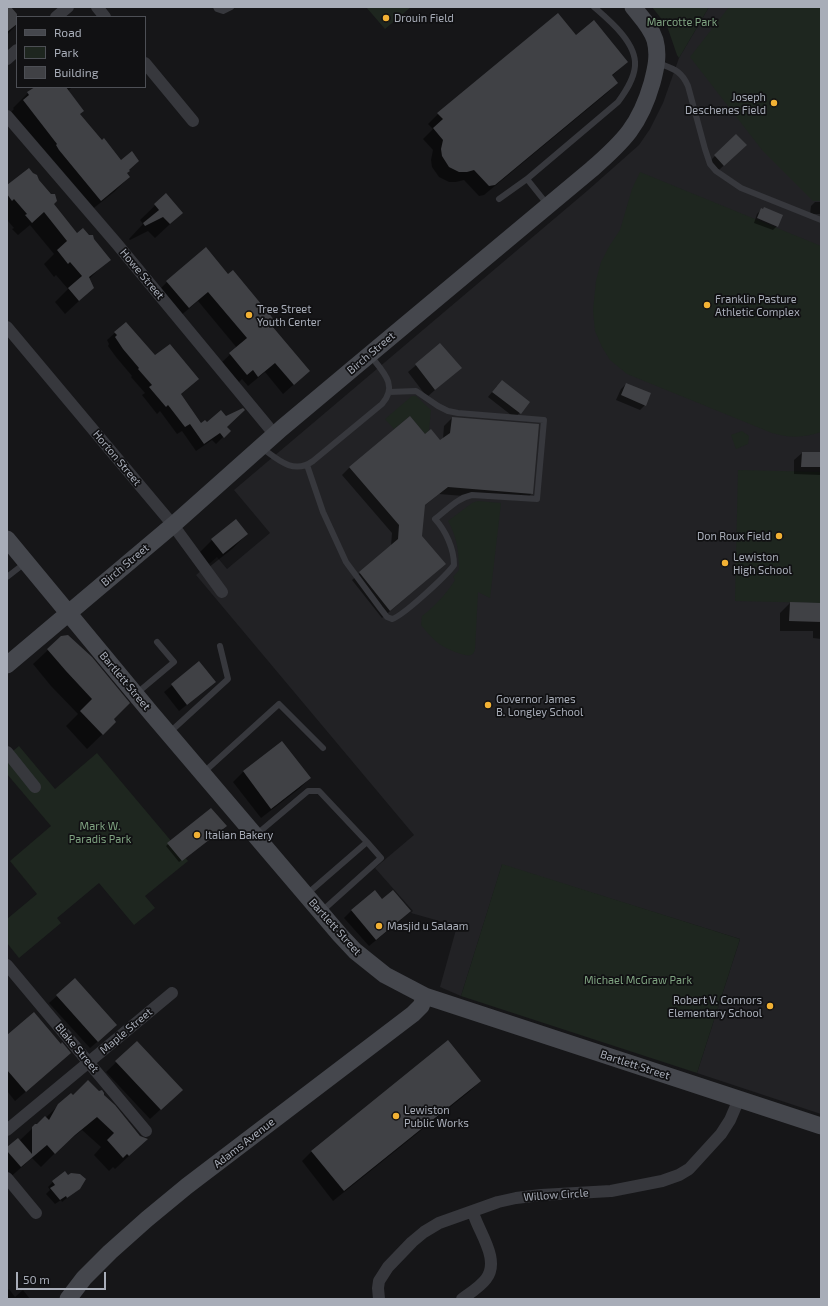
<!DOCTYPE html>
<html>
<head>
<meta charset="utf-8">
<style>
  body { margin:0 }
  #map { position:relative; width:828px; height:1306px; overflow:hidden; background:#161618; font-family:"Exo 2",sans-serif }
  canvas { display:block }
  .frame { position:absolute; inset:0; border:8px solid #a8adb8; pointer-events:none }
  .legend { position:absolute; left:16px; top:16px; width:130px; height:72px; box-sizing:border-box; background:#111113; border:1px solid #4d4f55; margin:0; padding:5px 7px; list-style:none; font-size:12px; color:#a8adb8 }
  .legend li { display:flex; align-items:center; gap:8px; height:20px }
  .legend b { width:20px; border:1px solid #4d4f55 }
  .scale { position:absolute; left:16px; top:1272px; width:90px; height:18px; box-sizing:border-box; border:2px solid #a8adb8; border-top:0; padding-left:5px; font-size:12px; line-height:14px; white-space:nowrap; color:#a8adb8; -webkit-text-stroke:3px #111113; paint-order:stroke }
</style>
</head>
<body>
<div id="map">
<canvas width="828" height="1306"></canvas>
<div class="frame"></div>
<ul class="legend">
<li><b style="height:5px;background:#45474d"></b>Road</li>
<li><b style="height:11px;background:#1e261f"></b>Park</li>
<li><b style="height:11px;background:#404145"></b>Building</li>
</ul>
<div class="scale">50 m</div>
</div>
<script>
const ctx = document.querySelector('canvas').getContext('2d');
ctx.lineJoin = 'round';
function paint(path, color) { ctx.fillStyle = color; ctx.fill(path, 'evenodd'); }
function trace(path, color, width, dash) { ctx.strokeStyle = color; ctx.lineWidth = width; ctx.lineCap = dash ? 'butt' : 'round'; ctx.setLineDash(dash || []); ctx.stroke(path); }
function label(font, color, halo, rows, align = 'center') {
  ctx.font = font + ' "Exo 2",sans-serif'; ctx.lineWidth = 3.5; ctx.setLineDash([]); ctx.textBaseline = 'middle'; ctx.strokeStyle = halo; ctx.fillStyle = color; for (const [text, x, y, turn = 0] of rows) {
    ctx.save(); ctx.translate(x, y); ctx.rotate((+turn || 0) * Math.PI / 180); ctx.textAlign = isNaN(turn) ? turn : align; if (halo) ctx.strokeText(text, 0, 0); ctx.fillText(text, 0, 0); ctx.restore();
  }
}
const built = new Path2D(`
  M709,7h112v1107l-124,-41 43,-134 -238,-74 -41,131 -21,-9 17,-61 -46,-13 2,-2 -38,-43 39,-33 -218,-260 21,-18 10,12 43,-36 -36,-43 353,-299 52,-46 11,-16 13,-26 16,-45z`);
const green = new Path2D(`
  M366,7h45l-26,22z
  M652,7h57l-30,51 -2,-3 -10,-29z
  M729,7h92v194h-8l-51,-51 -72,-93z
  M640,172l181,74v186c-17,6 -32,6 -49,1l-145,-59 -17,-14 -8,-13 -7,-16 -2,-21 3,-29 5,-19 9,-17 10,-15 12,-41z
  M412,396h4l15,14 -2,20 -4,4 -15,-18 -16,13 -9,-10z
  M742,431l7,5 -1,8 -12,5 -5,-14z
  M738,470l83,2v131l-86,-2z
  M478,501l23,2 -11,95 -12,-6 -3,58c-1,2 -2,4 -4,5 -7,2 -27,-7 -33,-12 -6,-5 -12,-12 -17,-18l1,-9c13,-10 24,-22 33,-36l-2,-3 6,-7c0,-18 -2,-33 -11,-49l24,-18z
  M19,746l36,43 42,-36 91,108 -43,35 10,12 -21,17 -35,-42 -42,35 4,5 -42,35 -12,-15v-24l30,-25 -27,-33 41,-35 -44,-52v-18z
  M502,864l238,75 -43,134 -236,-77z`);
const shadow = new Path2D(`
  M8,7l11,10h-2v7l-10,11v-27z
  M576,37l51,25 -15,14 5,7 -10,10 -123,102 -5,1 -15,-16 -8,2h-7l-10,-5 -7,-10 -1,-7 2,-10 -10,-11 10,-10 -5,-5 10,-10z
  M36,87h36l-4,4 11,24 22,27 20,19h17l-12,12 3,4 -15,15 -29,23 -77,-100 6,-6 -1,-1 15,-15z
  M736,135l9,10 -26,25 -9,-9z
  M7,187l46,17 24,31 16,4 16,20 -20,20 4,9 -28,26 -10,-12 13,-13 -12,-14 -2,2 -10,-13 10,-10 -24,-29 -12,10 -6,-6 2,-1 -7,-8z
  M166,195l16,18 -27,25 -7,-7 -18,9 -1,-1 14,-15 -3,-4z
  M815,202h6v12h-11l1,-8z
  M761,210l16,16 -4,4 -19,-7 3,-9z
  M228,275l81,96 -26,23 -18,-22 -17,14 -6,-7 -5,5 -17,-20 17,-16 -39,-47 -19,16 -22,-25 10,-10z
  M126,323l29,33 43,23 -18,16 21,30 6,-1 22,7 -13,13 -4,-4 -16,11 -14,-20 -5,3 -17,-23 -3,3 -15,-19 3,-2 -14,-16 1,-1 -16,-19 -8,-11 1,-2 -2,-4z
  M440,345l20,23 -33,29 -19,-25z
  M626,384l19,21 -5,5 -24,-10 5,-11z
  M497,386l32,16 -14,16 -27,-21z
  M452,418l80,75 -7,8 -86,-7 -15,12 -3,30 16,35 -55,47 -30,-38 39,-34 1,-13 -50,-58 8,-8 75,-32 15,7 3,-3 1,-13z
  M802,453h19v22l-27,-1v-14z
  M247,534l-15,15 -24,19 -11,-13 15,-15z
  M790,603l31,1v35l-8,-1v-7h-33v-18z
  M48,650l67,72 -28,27 -21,-23 12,-12 -27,-28 -18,-22z
  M199,663l8,26 -28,22 -15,-19z
  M282,742l28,36 -10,10 -39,30 -28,-36 10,-10z
  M211,810l13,18 -45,34 -13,-16z
  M352,910l50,9 -33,27 -25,-28z
  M57,996l52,36 -19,16 -41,-45z
  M7,1037l53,8 10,8 -55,48 -8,-10z
  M137,1042l35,57 -22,20 -44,-47z
  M480,1081l-10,10 -137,110 -31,-40 10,-10z
  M103,1096l37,41 6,3 -31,29 -2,-2 -4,4 -15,-16 7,-8 -19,-17 -22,18 -19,19 -9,-9 -25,22v-31l12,-8 17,-16h2l21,-20 13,-8z
  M53,1182l26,6 -17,14 -1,-2 -6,4 -9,-10 4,-4 -2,-3z
  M9,1289l6,8 8,-7 7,9h-23v-8z`);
const building = new Path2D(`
  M7,7h4l6,7v10l-10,8z
  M558,13l18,22 18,-15 34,42 -16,13 6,8 -123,102 -6,1 -15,-16 -7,2h-8l-10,-5 -7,-11 -1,-7 2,-9 -10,-12 10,-9 -6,-6z
  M35,87h31l18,24 -4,3 22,26 2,-2 17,22 11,-9 7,10 -10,9 1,1 -3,2 3,4 -29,24 -42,-51 -3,-5 1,-1 -34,-44 6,-5 -2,-3z
  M736,134l11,11 -23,21 -10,-11z
  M29,168l4,5 4,2 2,5 12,14h4l2,7 -3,3 23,29 6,-5 6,7h4l1,4 17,21 -22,17 5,11 -15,13 -11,-13 14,-12 -12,-14 -2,2 -11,-14 10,-9 -23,-29 -12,11 -7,-8 2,-1 -13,-15 -2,2 -5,-7v-9z
  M166,193l17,20 -13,11 -7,-7 -18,9 -2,-3 16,-13 -5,-6z
  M764,207l19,8 -5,12 -21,-9 4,-10 2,1z
  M206,247l22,27 5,-4 43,52 -4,4 38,45 -16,14 -19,-22 -17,14 -5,-7 -6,5 -18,-22 18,-15 -39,-46 -19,16 -23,-27z
  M126,322l29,33 15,-11 29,35 -18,15 20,29 4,-3 2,2 14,-12 5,6 17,-8 2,2 -18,17 4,4 -7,7 -4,-5 -16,11 -14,-20 -5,3 -17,-22 -2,2 -17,-20 3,-2 -14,-16 1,-1 -16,-19 -8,-12 2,-2 -3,-3z
  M440,343l22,25 -27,22 -20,-26z
  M502,380l28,22 -9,12 -29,-22z
  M626,383l25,10 -5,13 -25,-11z
  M410,416l15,18 6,-5 9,11 10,-7 2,-16 87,7 -6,70 -85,-7 -23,18 -3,31 24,28 -56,47 -31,-39 39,-33 1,-14 -50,-58z
  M802,452h19v15h-20z
  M236,519l12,15 -25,20 -12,-15z
  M790,602l31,1v19l-32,-1z
  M68,635l24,22 38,46 -16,16 2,3 -13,13 -23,-24 12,-12 -26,-28 -19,-22 14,-13z
  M199,661l17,21 -29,23 -16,-21z
  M282,741l29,37 -40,31 -28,-38z
  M211,808l16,18 -45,35 -15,-18z
  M375,890l7,9 11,-9 18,21 -35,29 -25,-30z
  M75,978l42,47 -19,17 -42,-47z
  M34,1012l27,32 1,-2 9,11 -45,39 -19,-22v-35z
  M448,1040l33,41 -137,110 -33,-40z
  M137,1041l46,49 -22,20 -46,-49z
  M88,1080l11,11 3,-1 2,3v2l11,10 25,31 8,3 -19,17 -2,-2 -4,4 -16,-18 7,-7 -17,-16 -22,18 -20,19 -8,-9 -26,22 -14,-16v-4l11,-9 14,16v-27l3,-3h2l8,-8 4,4 9,-16 13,-11 2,2z
  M65,1171l3,4 3,-2 9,1 6,5 -6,10 -13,9 -1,-2 -6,4 -10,-12 5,-3 -3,-4z`);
const lane = new Path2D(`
  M216,7l1,2 6,2 8,-4
  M658,63c15,6 23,7 30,23l17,63 5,15 6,7 25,17 80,32
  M527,179l20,25
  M499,199l28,-20 91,-77c8,-11 16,-23 17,-36 2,-23 -26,-46 -41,-59
  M262,448c16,12 32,27 51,13l69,-57c17,-19 0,-33 -12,-49
  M307,465l16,47 23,50 34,46 7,9 5,2c11,-3 55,-44 62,-54 0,-16 -8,-34 -19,-46 12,-9 22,-21 37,-24l65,4 7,-79 -86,-7 -10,-2 -10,-5 -22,-15 -27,1
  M7,577l18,-14
  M137,693l37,-31 -17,-20
  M170,732l58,-53 -8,-33
  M204,772l75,-68 44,44
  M257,834l51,-43h11l48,51
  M307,894l60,-52 14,16 -59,53`);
const street = new Path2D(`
  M97,7l8,10
  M56,17l12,-10
  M7,59l10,-9
  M145,63l48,58
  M7,116l110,128 158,191
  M7,327l166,198 49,67
  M7,752l28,35
  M7,965l139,166
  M7,1130l165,-137
  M7,1178l29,35
  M379,1299l-1,-11 1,-7 9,-14 24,-25 12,-10 15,-9 59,-21 18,-4 25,-3 70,-4 51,-10 17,-6 10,-6 32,-35 9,-14 9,-21
  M462,1299c8,-6 18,-12 24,-20 14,-18 -5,-44 -11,-61`);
const secondary = new Path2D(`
  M7,539l144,174 189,222 15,16 30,24 40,21 396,130
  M7,665l166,-140 109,-97 74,-62 236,-197c32,-28 48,-44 60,-86 4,-15 7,-28 3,-43 -4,-13 -14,-23 -22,-33
  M68,1299l16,-21 26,-26 37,-33 40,-33 226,-172 8,-8 4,-10`);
const markers = [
  [386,18,4,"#f2b134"],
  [774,103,4,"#f2b134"],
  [707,305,4,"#f2b134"],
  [249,315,4,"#f2b134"],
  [779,536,4,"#f2b134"],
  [725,563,4,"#f2b134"],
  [488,705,4,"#f2b134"],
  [197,835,4,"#f2b134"],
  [379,926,4,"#f2b134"],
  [770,1006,4,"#f2b134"],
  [396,1116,4,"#f2b134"]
];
const poiNames = [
  ["Drouin Field",394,18],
  ["Joseph",766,97,"right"],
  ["Deschenes Field",766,110,"right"],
  ["Franklin Pasture",715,299],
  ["Athletic Complex",715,312],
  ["Tree Street",257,309],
  ["Youth Center",257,322],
  ["Don Roux Field",771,536,"right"],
  ["Lewiston",733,557],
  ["High School",733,570],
  ["Governor James",496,699],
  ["B. Longley School",496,712],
  ["Italian Bakery",205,835],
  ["Masjid u Salaam",387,926],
  ["Robert V. Connors",762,1000,"right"],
  ["Elementary School",762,1013,"right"],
  ["Lewiston",404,1110],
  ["Public Works",404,1123]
];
const parkNames = [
  ["Marcotte Park",682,22],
  ["Mark W.",100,826],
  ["Paradis Park",100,839],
  ["Michael McGraw Park",638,980]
];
const streetNames = [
  ["Howe Street",142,274,50],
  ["Birch Street",371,353,-40],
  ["Horton Street",117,458,50],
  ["Birch Street",125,565,-40],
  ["Bartlett Street",125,681,50],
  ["Bartlett Street",335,927,48],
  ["Maple Street",126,1031,-40],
  ["Blake Street",77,1048,50],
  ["Bartlett Street",635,1065,18],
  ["Adams Avenue",244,1143,-38],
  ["Willow Circle",556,1195,-4]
];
paint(built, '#222225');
paint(green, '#1e261f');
paint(shadow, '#0007');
paint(building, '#404145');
trace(lane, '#37383d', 6);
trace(street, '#37383d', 12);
trace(secondary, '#45474d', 17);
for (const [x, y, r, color] of markers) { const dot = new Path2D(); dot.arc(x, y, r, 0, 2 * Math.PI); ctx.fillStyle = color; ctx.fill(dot); trace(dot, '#111113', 1.5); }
label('11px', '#a8adb8', '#111113', poiNames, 'left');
label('11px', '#7fa381', '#111113', parkNames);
label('11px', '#a8adb8', '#111113', streetNames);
</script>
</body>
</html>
